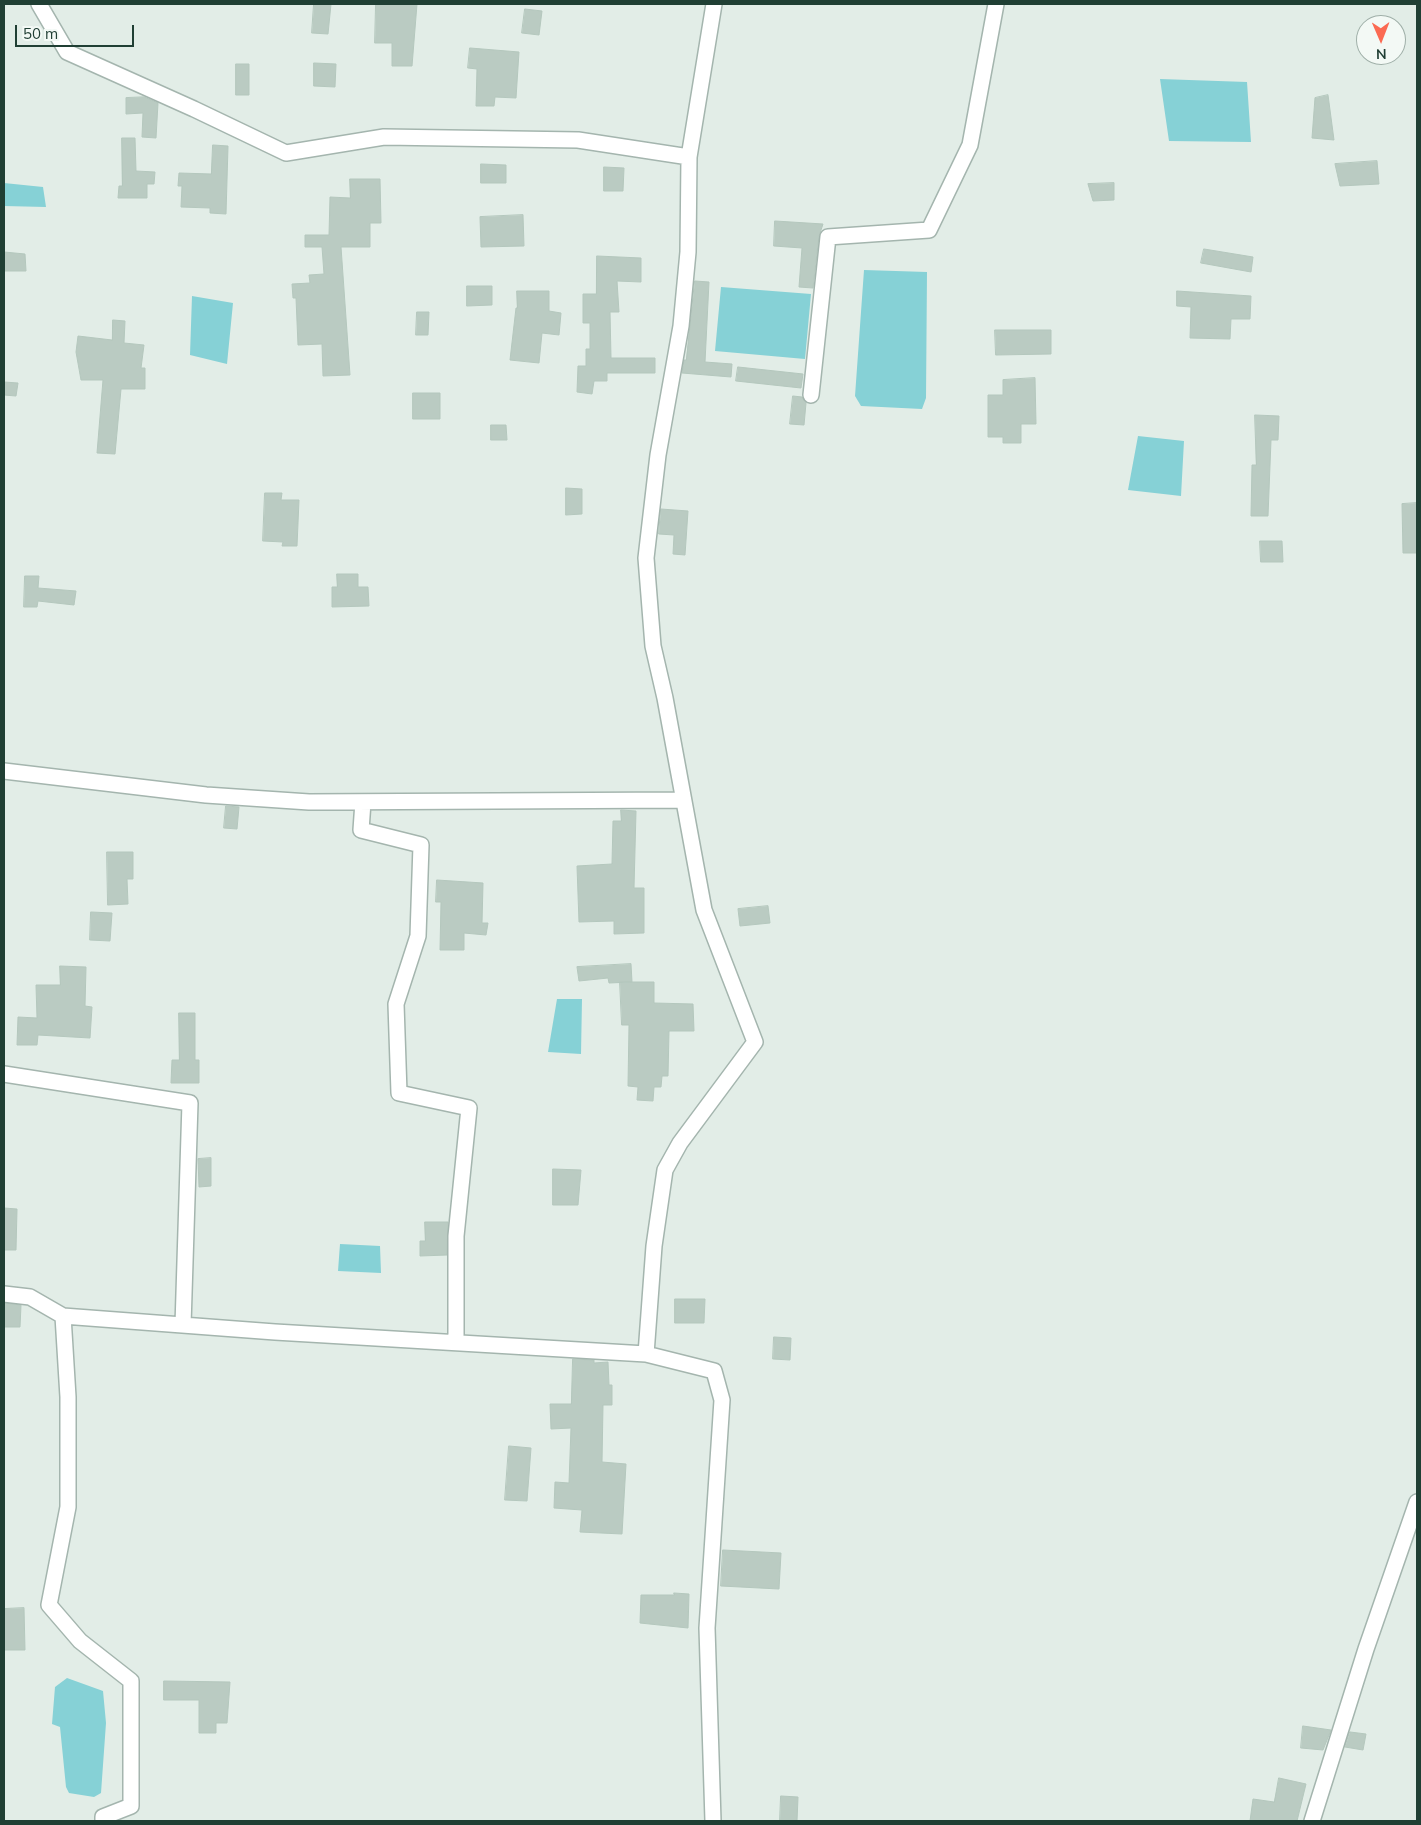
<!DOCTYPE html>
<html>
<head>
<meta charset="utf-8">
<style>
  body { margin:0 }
  #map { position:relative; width:1421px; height:1825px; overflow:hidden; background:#e2ede7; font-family:Mulish,sans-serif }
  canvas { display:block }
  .frame { position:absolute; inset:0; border:5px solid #203f34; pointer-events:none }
  .north { position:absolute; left:1356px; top:15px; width:50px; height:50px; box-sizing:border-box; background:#f3f9f5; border:1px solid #9fafa8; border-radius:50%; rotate:179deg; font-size:14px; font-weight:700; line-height:20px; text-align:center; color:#203f34 }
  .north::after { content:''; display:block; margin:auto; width:18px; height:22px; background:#fb6a52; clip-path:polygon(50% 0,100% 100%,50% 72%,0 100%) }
  .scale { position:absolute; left:15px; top:25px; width:119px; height:22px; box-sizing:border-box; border:2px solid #203f34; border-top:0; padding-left:6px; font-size:15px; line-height:18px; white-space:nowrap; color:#203f34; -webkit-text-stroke:4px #f3f9f5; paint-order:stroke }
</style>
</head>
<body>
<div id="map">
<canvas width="1421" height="1825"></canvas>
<div class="frame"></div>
<div class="north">N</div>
<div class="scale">50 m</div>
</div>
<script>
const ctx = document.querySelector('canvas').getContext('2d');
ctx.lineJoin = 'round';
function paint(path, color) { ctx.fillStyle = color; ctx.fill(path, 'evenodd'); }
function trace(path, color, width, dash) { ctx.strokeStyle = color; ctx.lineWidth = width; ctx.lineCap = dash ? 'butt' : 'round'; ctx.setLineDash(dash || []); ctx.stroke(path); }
const water = new Path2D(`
  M1160,79l87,3 4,60 -82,-1z
  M4,183l39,4 3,20 -42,-1z
  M864,270l63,2 -1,126 -4,11 -61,-3 -6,-10z
  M721,287l90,7 -6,65 -90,-8z
  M192,296l41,7 -6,61 -37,-9z
  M1138,436l46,5 -3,55 -53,-6z
  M557,999h25l-1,55 -33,-2z
  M340,1244l40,2 1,27 -43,-2z
  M67,1678l36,13 3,32 -5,70 -7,4 -25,-4 -3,-6 -6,-60 -8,-3 3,-37z`);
const building = new Path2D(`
  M314,4h17l-3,30 -16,-1z
  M376,4h41l-5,62h-20v-23h-17z
  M525,9l17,2 -3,24 -17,-2z
  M470,48l49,4 -3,46 -21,-1 -1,9h-18l1,-37 -9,-1z
  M314,63l22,1 -1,23 -21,-1z
  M236,64h13v31h-13z
  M1328,95l6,45 -22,-2 3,-40z
  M144,97l14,6 -2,35 -14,-1 1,-24 -17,1v-16z
  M122,138h13l1,33 19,1 -1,12h-7v14h-29l1,-12h3z
  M213,145l15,1 -2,68 -16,-1v-5l-29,-1 1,-21h-4l1,-13 32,1z
  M1377,161l2,23 -39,2 -5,-22z
  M481,164l25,1v18h-25z
  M604,167l20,1 -1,23h-19z
  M350,179h30l1,44h-11v24h-29l9,128 -27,1 -1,-32 -24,1 -2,-47h-3l-1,-14 18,-1 -1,-8 15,-1 -2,-27h-17v-12h24l1,-38 20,1z
  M1114,183v17l-21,1 -5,-17z
  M523,215l1,31 -43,1 -1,-30z
  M775,221l48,3 -4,12 -6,52 -14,-1 3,-39 -28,-2z
  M1204,249l49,8 -2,15 -50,-9z
  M4,252l21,2 1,17h-22z
  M597,256l44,2v24l-24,-1 2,31h-9l1,46h44v15h-48v8h-13l-2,13 -15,-2 1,-26h8v-17h4v-26h-7v-29h13z
  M695,281l14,1 -4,80 27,2 -1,13 -49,-4 2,-13h2z
  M467,286h25v19l-25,1z
  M517,291h32v20l12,2 -2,22 -17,-2 -3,30 -29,-3 6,-52h1z
  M1177,291l74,5 -1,23h-19l-1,20 -40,-1 1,-31 -14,-1z
  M417,312h12l-1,23h-12z
  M113,320l12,1 -1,22 20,2 -3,23h4v21h-24l-6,65 -18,-1 6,-73h-22l-5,-28 2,-16 34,4z
  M995,330h56v24l-55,1z
  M738,367l65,7 -2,14 -65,-7z
  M1035,378l1,46h-15v19h-18v-6h-15v-42h15v-15z
  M4,382l14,1 -2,13 -12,-1z
  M413,393h27v26h-27z
  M793,396l9,1 4,6 -2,22 -14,-1z
  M1255,415l24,1 -1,24h-7l-3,76h-17l1,-51h4z
  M491,425h15l1,15h-16z
  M566,488l16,1v25l-16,1z
  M265,493h17l-1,7h18l-2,46h-15l1,-4 -20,-1z
  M1417,503v50h-14l-1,-49z
  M661,509l27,2 -3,44 -12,-1 1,-19 -15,-1z
  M1260,541h22l1,21h-22z
  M337,574h21v13h10l1,19 -37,1v-20h5z
  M25,576h14l-1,12 38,3 -2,14 -36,-4 -1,6h-13z
  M226,806l13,1 -2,22 -13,-1z
  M621,810l15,1 -2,77h10v45l-30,1v-13l-35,1 -2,-56 35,-2 1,-43h8z
  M107,852h26v27h-6l1,25 -20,1z
  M437,880l46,3 -1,40h6l-2,12 -22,-2v17h-24l1,-48h-5z
  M768,906l2,17 -30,3 -2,-17z
  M91,912l21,1 -2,28 -20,-1z
  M631,964l1,18 -23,1 -1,-5 -29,3 -2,-14z
  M60,966l26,1 -1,39 7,1 -2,31 -52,-3 -1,10h-20l1,-28 19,1 -1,-33h24z
  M620,982h34v21l39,1 1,27h-25l-1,45h-6l-1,11h-7l-1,14 -16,-1 1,-13 -10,-1 1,-61h-7z
  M179,1013h16v47h4v23h-28l1,-23h7z
  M211,1158v28l-12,1 -1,-28z
  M553,1169l28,1 -3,35h-25z
  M4,1208l13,1 -1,41h-12z
  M425,1222h23l-1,33 -27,1v-15h5z
  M675,1299h30l-1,24h-29z
  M4,1303l17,2 -1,22h-16z
  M774,1337l17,1 -1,22 -17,-1z
  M573,1359l21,1v3l14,-1 1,23h3v20h-9l-1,57 24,2 -4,70 -42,-2 2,-22 -28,-2 1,-26 14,1 2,-55 -20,1 -1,-25h21z
  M509,1446l22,2 -4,53 -22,-1z
  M723,1550l58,3 -2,36 -58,-3z
  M674,1593l15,1 -1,34 -48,-5 1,-28h33z
  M24,1608l1,42h-21v-41z
  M164,1681l66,1 -3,41h-11v10h-17v-33h-35z
  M1303,1726l28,4 -8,20 -22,-2z
  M1350,1732l16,2 -3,16 -18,-3z
  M1279,1778l27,6 -9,37h-47l3,-22 21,3z
  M781,1796l17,1 -1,24h-17z`);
const minor = new Path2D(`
  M39,4l28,48 127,57 92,44 98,-16 194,3 111,17
  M811,395l17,-158 101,-7 41,-85 26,-141
  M4,771l202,24 103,7 374,-2
  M363,802l-2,28 60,15 -3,91 -22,68 3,89 70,15 -13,128v106
  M4,1074l186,29 -7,222
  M4,1294l26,3 33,19 212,16 371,22
  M63,1316l5,81v110l-19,98 31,36 51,40v125l-28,11v4
  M713,1821l-6,-193 15,-228 -8,-29 -68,-17 8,-108 11,-76 15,-27 75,-101 -51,-132 -39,-212 -12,-52 -7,-88 12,-103 23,-129 7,-74 1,-95 25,-153
  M1312,1821l54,-172 51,-147`);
paint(water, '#86d1d6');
paint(building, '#bacbc2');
trace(building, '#b4c7bd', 1);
trace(minor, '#a4b5ae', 18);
trace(minor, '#fff', 15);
</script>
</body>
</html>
